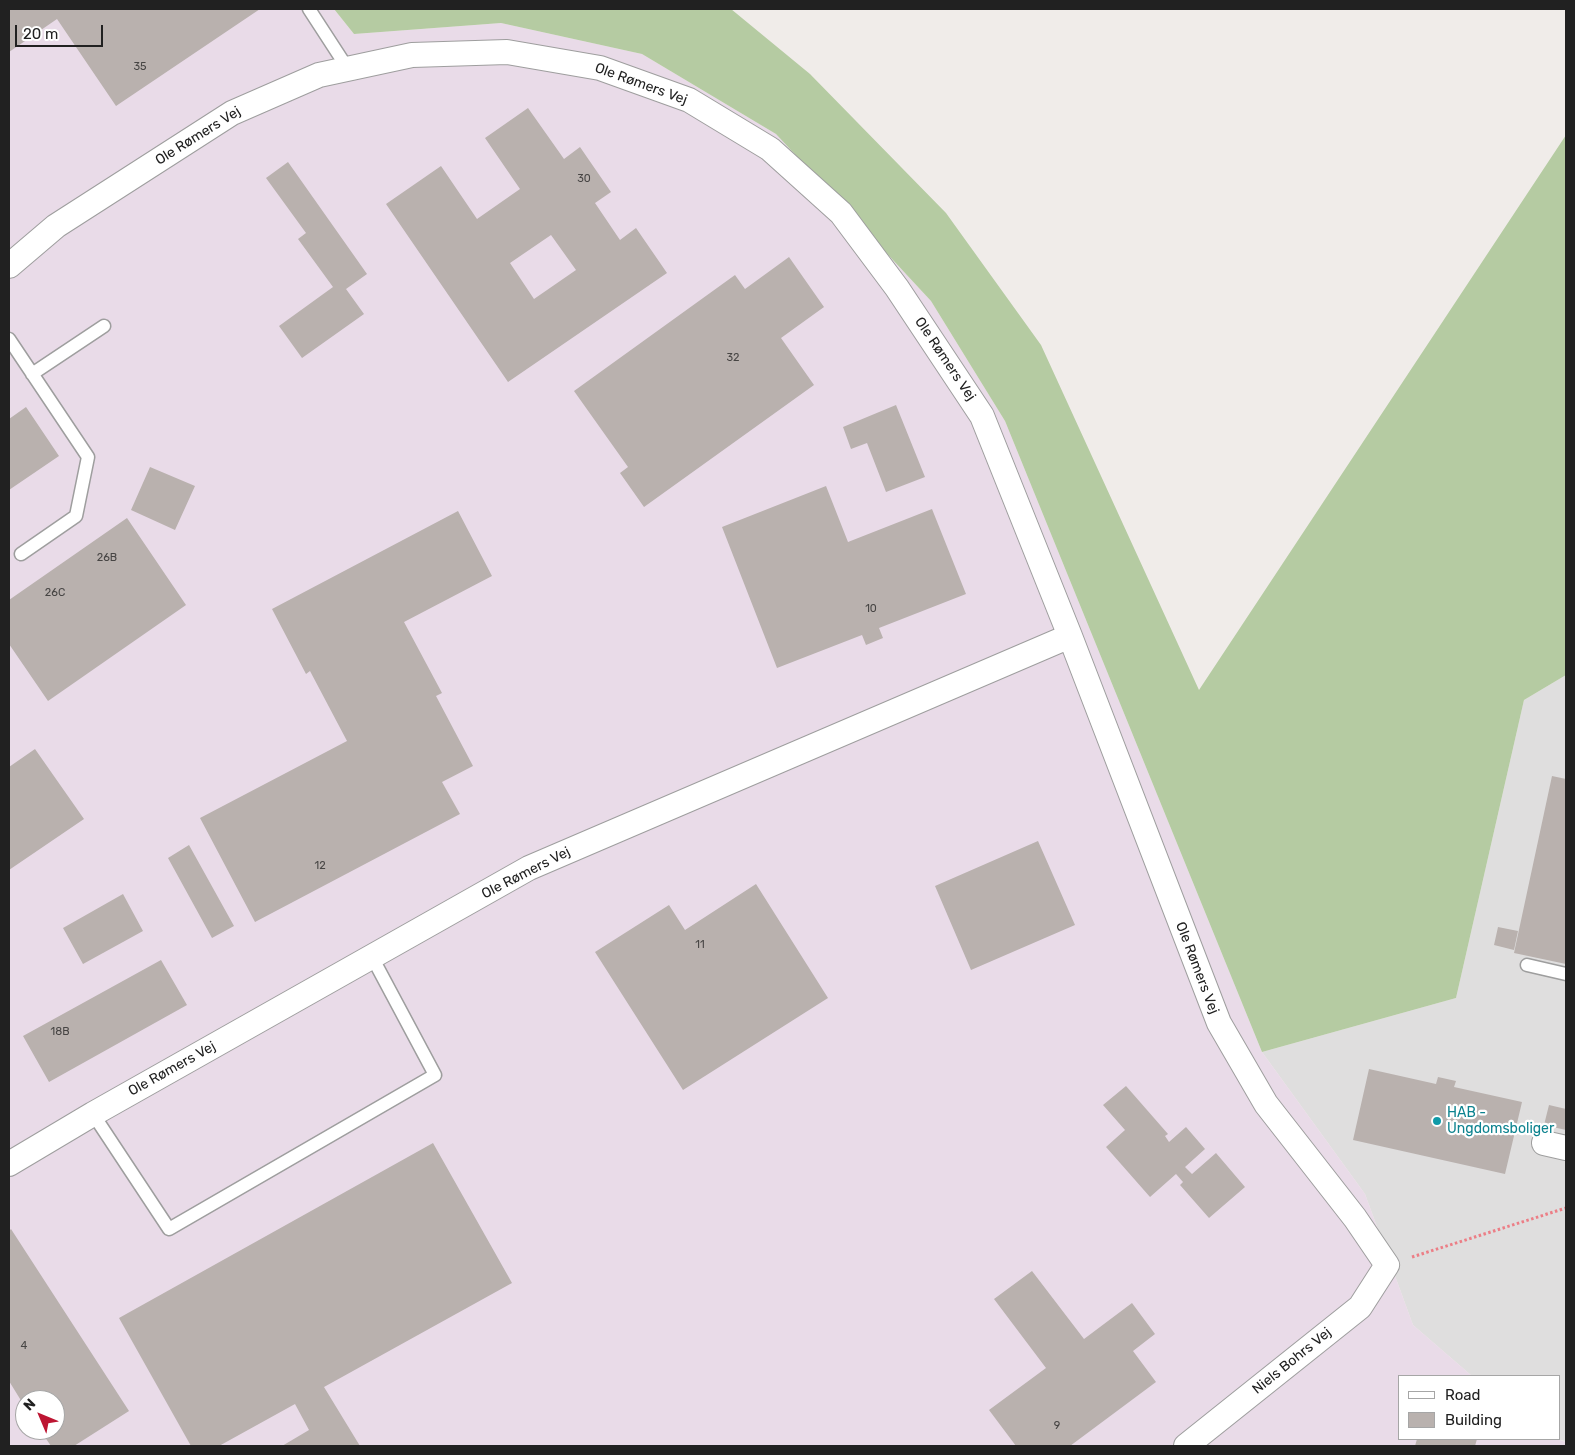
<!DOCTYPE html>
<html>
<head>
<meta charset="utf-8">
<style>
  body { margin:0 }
  #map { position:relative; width:1575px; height:1455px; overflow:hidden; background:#f0ece9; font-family:Rubik,sans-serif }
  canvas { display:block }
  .frame { position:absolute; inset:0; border:10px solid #212121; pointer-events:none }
  .legend { position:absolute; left:1398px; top:1375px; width:162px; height:65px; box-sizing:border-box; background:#fff; border:1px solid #a6a6a6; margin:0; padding:6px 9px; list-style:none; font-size:15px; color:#212121 }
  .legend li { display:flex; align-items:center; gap:10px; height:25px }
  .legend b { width:25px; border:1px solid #a6a6a6 }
  .north { position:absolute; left:15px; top:1390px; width:50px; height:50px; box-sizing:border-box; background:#fff; border:1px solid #a6a6a6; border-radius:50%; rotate:315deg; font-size:14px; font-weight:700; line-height:20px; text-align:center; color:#212121 }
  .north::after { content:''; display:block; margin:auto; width:18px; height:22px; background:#bd1532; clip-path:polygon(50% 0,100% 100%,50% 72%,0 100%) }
  .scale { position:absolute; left:15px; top:25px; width:88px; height:22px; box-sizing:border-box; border:2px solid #212121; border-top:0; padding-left:6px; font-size:15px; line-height:18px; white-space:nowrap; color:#212121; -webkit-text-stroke:4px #fff; paint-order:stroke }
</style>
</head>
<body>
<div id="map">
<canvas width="1575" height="1455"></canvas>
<div class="frame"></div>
<ul class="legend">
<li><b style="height:6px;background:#fff"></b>Road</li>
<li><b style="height:14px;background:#b9b1ae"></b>Building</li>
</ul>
<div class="north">N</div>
<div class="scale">20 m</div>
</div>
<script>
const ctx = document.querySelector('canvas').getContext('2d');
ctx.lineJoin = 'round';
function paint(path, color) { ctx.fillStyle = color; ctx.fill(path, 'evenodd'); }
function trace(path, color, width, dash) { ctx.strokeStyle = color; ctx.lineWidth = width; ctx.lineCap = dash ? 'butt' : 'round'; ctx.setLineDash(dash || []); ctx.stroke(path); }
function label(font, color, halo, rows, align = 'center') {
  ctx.font = font + ' Rubik,sans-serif'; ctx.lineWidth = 4.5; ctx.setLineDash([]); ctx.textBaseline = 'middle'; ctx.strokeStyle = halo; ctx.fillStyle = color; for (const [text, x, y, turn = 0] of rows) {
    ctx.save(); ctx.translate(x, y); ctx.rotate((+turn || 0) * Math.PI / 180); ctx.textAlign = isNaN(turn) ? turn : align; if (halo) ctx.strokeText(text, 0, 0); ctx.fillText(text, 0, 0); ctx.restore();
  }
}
const residential = new Path2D(`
  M1566,675v766l-10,-2h3v-63h-87l-59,-51 -48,-131 -103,-142 194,-54 68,-298z`);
const industrial = new Path2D(`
  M9,9h325l20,25 147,-11 141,31 134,80 155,167 74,120 257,631 103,142 48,131 59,51h-73v63h157l10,3v4h-1557zM25,1400h30v30h-30z`);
const forest = new Path2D(`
  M334,9h397l79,65 136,139 95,132 158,345 367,-555v540l-42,25 -68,298 -194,54 -257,-631 -74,-120 -155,-167 -134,-80 -141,-31 -147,11z`);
const building = new Path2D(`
  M9,9h251l-144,97 -59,-87 -48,33z
  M528,108l36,51 16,-12 31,45 -16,11 25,37 16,-12 31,45 -159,109 -122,-178 55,-38 36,53 43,-30 -35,-51zM551,235l25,35 -42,29 -24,-36z
  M288,162l79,112 -21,15 18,25 -62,44 -23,-32 54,-39 -35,-48 8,-6 -40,-55z
  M789,257l35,50 -43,31 33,47 -170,122 -24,-34 8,-6 -54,-76 161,-116 10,14z
  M896,405l29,72 -39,15 -19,-49 -16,6 -8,-22z
  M26,407l33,49 -50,34v-71z
  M150,467l45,19 -20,44 -44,-20z
  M826,486l22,56 84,-33 34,85 -87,34 4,10 -17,7 -4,-10 -85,33 -55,-141z
  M458,511l34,65 -88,46 38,71 -6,3 37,70 -31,16 18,32 -205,108 -55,-104 147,-77 -37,-70 -4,3 -34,-65z
  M127,518l59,87 -138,96 -39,-57v-44z
  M35,749l49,70 -75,51v-103z
  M1552,776l14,3v185l-52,-11z
  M1038,841l37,84 -104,45 -36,-84z
  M189,845l45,81 -22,12 -44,-80z
  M756,884l72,114 -145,92 -88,-138 74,-47 16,25z
  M123,894l20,37 -60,33 -20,-36z
  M1498,927l20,4 -4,19 -20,-5z
  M161,960l26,45 -138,77 -26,-46z
  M1369,1069l67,15 2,-7 18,4 -2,6 68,15 -17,72 -152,-34z
  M1126,1086l42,48 -3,2 4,6 17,-15 19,22 -20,18 7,7 24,-21 29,34 -36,31 -29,-33 3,-3 -7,-8 -26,23 -44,-50 19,-17 -22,-25z
  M1549,1105l17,4v21l-22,-5z
  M433,1143l79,140 -188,104 36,59h-78l27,-16 -14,-26 -76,42h-28l-72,-128z
  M11,1229l118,182 -55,35h-23l-11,-16h15v-30h-30v7l-16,-26v-150z
  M1032,1271l52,68 48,-36 23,31 -22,17 23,31 -86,64h-54l-27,-36 57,-42 -52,-69z
  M1417,1439h60l-2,7h-60z`);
const path = new Path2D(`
  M1412,1257l154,-49`);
const lane = new Path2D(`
  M309,9l39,60
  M9,339l79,118 -12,59 -55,38
  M32,374l72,-48
  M1527,965l39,9
  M93,1114l76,115 266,-154 -63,-118`);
const street = new Path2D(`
  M9,266l47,-40 176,-113 87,-38 93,-20 95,-3 93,16 89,32 81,49 71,64 56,75 85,128 88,220 149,387 47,81 89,114 32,47 -27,42 -174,139
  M1544,1143l22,5
  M9,1164l84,-50 436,-246 541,-232`);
const markers = [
  [1437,1121,5,"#0f9aa8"]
];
const numberNames = [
  ["35",140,67],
  ["30",584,179],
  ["32",733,358],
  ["26B",107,558],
  ["26C",55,593],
  ["10",871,609],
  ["12",320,866],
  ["11",700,945],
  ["18B",60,1032],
  ["4",24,1346],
  ["9",1057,1426]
];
const streetNames = [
  ["Ole Rømers Vej",641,84,20],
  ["Ole Rømers Vej",198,136,-32],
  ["Ole Rømers Vej",945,359,56],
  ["Ole Rømers Vej",526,873,-27],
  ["Ole Rømers Vej",1197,968,69],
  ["Ole Rømers Vej",172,1069,-29],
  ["Niels Bohrs Vej",1292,1361,-39]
];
const cultureNames = [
  ["HAB -",1447,1113],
  ["Ungdomsboliger",1447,1129]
];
paint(residential, '#dfdede');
paint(industrial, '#e9dbe8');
paint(forest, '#b5cba2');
paint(building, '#b9b1ae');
trace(lane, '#9e9e9e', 15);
trace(street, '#9e9e9e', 26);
trace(path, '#ec7e86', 3, [2.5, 2.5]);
trace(lane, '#fff', 12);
trace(street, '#fff', 24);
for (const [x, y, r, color] of markers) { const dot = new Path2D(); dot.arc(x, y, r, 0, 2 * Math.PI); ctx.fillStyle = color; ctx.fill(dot); trace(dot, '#fff', 2); }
label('11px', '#474544', null, numberNames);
label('14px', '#212121', '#fff', streetNames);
label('14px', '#0d838f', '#fff', cultureNames, 'left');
</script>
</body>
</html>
